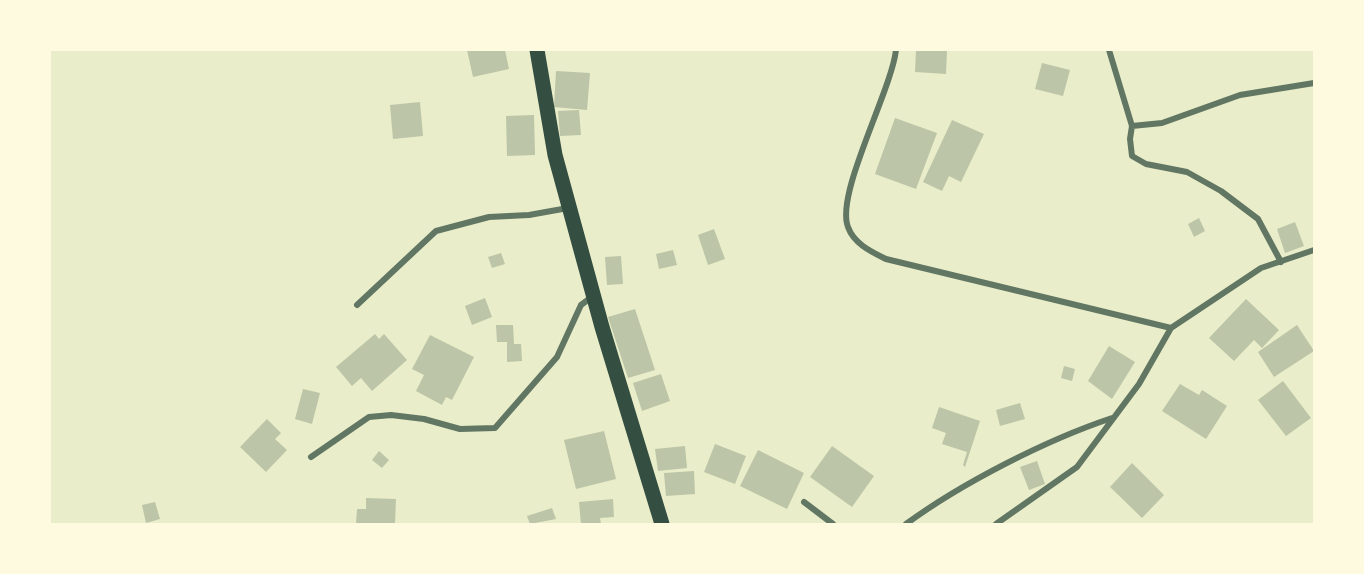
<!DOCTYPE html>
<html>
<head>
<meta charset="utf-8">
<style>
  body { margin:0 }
  #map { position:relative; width:1364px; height:574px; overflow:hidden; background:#e9edc9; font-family:"Fira Sans",sans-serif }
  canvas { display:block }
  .frame { position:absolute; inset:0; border:51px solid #fefae0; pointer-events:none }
</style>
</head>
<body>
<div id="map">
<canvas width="1364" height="574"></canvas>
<div class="frame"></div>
</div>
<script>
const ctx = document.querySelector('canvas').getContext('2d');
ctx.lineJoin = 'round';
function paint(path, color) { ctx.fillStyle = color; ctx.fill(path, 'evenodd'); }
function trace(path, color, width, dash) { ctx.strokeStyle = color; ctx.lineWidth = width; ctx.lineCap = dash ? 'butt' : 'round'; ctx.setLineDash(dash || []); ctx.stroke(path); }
const building = new Path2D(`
  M467,50h38l4,19 -36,8z
  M916,50h31l-1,24 -31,-2z
  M1042,63l28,7 -7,26 -28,-7z
  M556,71l34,2 -3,37 -33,-3z
  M420,102l3,34 -30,3 -3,-34z
  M579,110l2,25 -21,1 -2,-25z
  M534,115l1,40 -28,1 -1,-40z
  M895,118l42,15 -21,56 -41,-15z
  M952,120l32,14 -23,48 -12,-6 -7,15 -19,-9z
  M1199,218l6,13 -11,6 -6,-13z
  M1295,222l9,24 -19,7 -8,-24z
  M714,229l11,30 -17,6 -10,-30z
  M673,250l4,15 -18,4 -3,-15z
  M501,253l4,11 -13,4 -4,-11z
  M621,256l2,28 -16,1 -2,-28z
  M485,298l7,19 -20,8 -7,-19z
  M1246,299l33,31 -17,18 -8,-8 -20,21 -25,-23z
  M635,309l20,61 -27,8 -20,-61z
  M496,325h17l1,19h7l1,17 -15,1v-20h-10z
  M1297,325l17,26 -40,26 -16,-25z
  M375,334l4,5 5,-5 23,26 -35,31 -11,-13 -9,8 -16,-19z
  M430,335l44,22 -22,43 -6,-3 -4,8 -26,-14 8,-16 -12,-6z
  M1109,346l26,16 -23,37 -24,-18z
  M1064,366l11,3 -3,12 -11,-3z
  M661,374l9,27 -28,10 -9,-28z
  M1283,381l28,37 -25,18 -28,-36z
  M1180,384l19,11 3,-5 25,16 -21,33 -44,-28z
  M303,389l17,4 -8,31 -17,-5z
  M1020,403l5,16 -25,7 -4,-16z
  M939,407l41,14 -15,46 -2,-2 4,-13 -25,-8 4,-11 -14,-5z
  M267,419l14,14 -6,6 12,11 -21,22 -26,-25z
  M604,431l12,48 -40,10 -12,-49z
  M715,444l31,12 -11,28 -31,-12z
  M685,446l2,22 -29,3 -3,-22z
  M832,446l42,30 -22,31 -42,-30z
  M758,450l46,23 -17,36 -47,-23z
  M379,451l10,9 -7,8 -10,-8z
  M1037,461l8,23 -16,6 -9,-23z
  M1132,463l32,32 -22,23 -32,-31z
  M694,471l1,23 -29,2 -2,-23z
  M366,498l30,1 -1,25h-39l1,-15h9z
  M613,499l1,18 -14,1 1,6h-20l-2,-22z
  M155,502l5,17 -14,4 -4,-18z
  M552,508l4,11 -26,5 -3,-8z`);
const minor = new Path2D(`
  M896,50c-5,42 -61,144 -48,177 6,17 24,25 38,32l285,69
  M1109,50l23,76 30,-3 78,-28 74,-12
  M1132,126l-2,13 2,17 14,8 41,8 34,19 37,28 23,43
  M357,305l79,-74 53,-14 40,-2 39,-7
  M311,457l58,-40 22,-2 33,4 36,10 35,-1 62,-71 24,-52 12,-9
  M804,502l29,22
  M906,524c56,-41 140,-84 206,-106
  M996,524l81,-57 62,-83 32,-56 90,-60 53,-18`);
const primary = new Path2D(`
  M537,50l18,105 47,172 60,197`);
paint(building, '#bcc5a7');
trace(minor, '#617663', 6);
trace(primary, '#344e41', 15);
</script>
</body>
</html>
